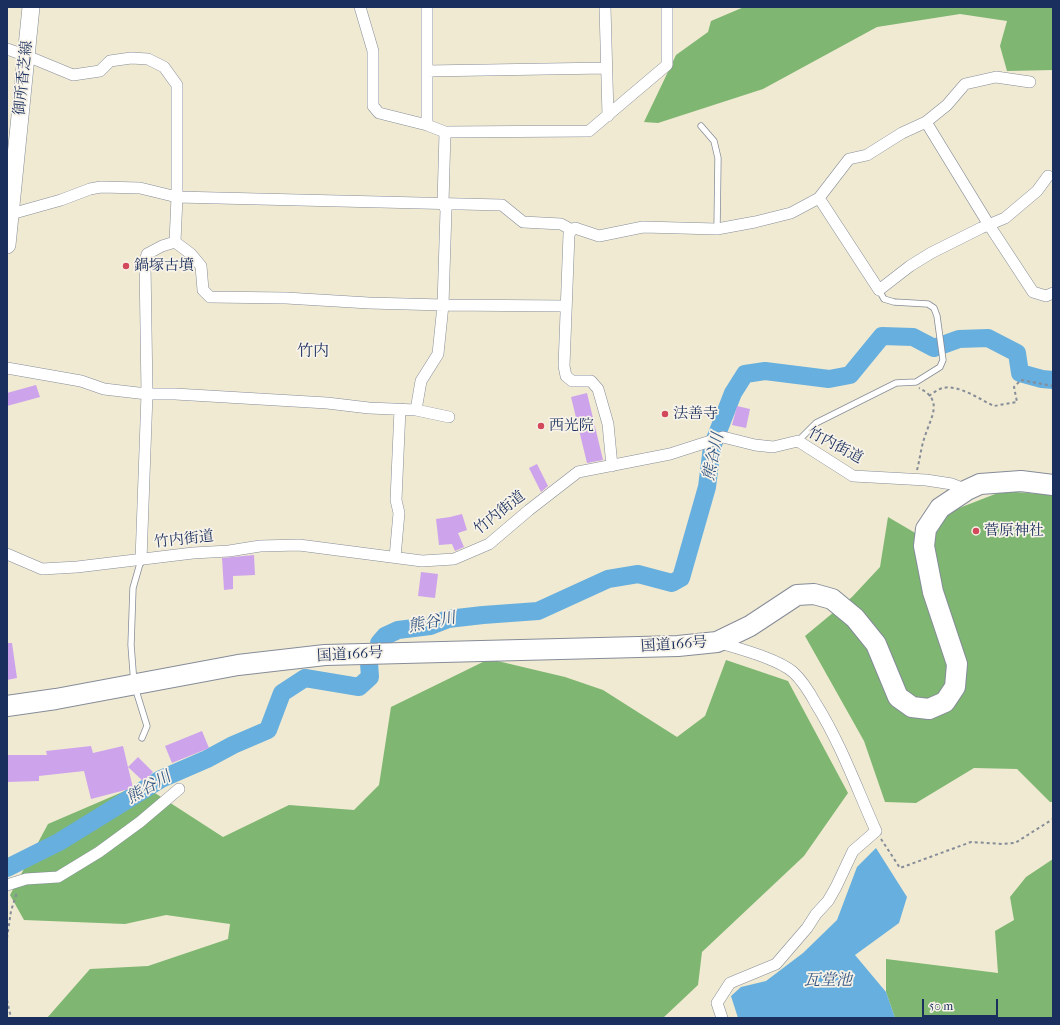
<!DOCTYPE html>
<html>
<head>
<meta charset="utf-8">
<style>
  body { margin:0 }
  #map { position:relative; width:1060px; height:1025px; overflow:hidden; background:#f0ead2; font-family:"IM FELL French Canon",serif }
  canvas { display:block }
  .frame { position:absolute; inset:0; border:8px solid #1b2f5e; pointer-events:none }
  .scale { position:absolute; left:922px; top:999px; width:76px; height:18px; box-sizing:border-box; border:2px solid #1b2f5e; border-top:0; padding-left:5px; font-size:12px; line-height:14px; white-space:nowrap; color:#1b2f5e; -webkit-text-stroke:3px #f7f3e8; paint-order:stroke }
</style>
</head>
<body>
<div id="map">
<canvas width="1060" height="1025"></canvas>
<div class="frame"></div>
<div class="scale">50 m</div>
</div>
<script>
const ctx = document.querySelector('canvas').getContext('2d');
ctx.lineJoin = 'round';
function paint(path, color) { ctx.fillStyle = color; ctx.fill(path, 'evenodd'); }
function trace(path, color, width, dash) { ctx.strokeStyle = color; ctx.lineWidth = width; ctx.lineCap = dash ? 'butt' : 'round'; ctx.setLineDash(dash || []); ctx.stroke(path); }
function label(font, color, halo, rows, align = 'center') {
  ctx.font = font + ' "IM FELL French Canon","Noto Serif JP",serif'; ctx.lineWidth = 3.5; ctx.setLineDash([]); ctx.textBaseline = 'middle'; ctx.strokeStyle = halo; ctx.fillStyle = color; for (const [text, x, y, turn = 0] of rows) {
    ctx.save(); ctx.translate(x, y); ctx.rotate((+turn || 0) * Math.PI / 180); ctx.textAlign = isNaN(turn) ? turn : align; if (halo) ctx.strokeText(text, 0, 0); ctx.fillText(text, 0, 0); ctx.restore();
  }
}
const forest = new Path2D(`
  M744,7h309v63l-46,1 -7,-25 7,-25 -47,-7 -83,13 -114,62 -105,34 -14,-1 32,-67 32,-23 3,-11z
  M1003,491l50,4v307h-3l-33,-33 -43,-1 -58,35 -31,-1 -21,-61 -59,-105 47,-39 28,-30 8,-50 29,17 37,-24z
  M489,659l76,18 38,13 74,47 28,-21 21,-56 62,21 60,112 -44,63 -102,96 -4,33 -35,33h-616l43,-49 58,-3 80,-27 2,-15 -64,-9 -41,9 -101,-4 -14,-25 38,-71 93,-40 82,53 66,-32 65,5 25,-25 12,-78z
  M1053,859v159h-158l-9,-26v-33l112,14 -3,-42 19,-11 -4,-23 16,-20z`);
const water = new Path2D(`
  M876,848l31,49 -8,26 -44,32 31,37 9,26h-157l-7,-22 10,-9 25,-6 37,-28 34,-33 20,-53z`);
const river = new Path2D(`
  M379,643l6,-7 13,-6 32,-4 18,-7 35,-4 55,-4 70,-32 30,-5 34,9 9,-5 26,-91 5,-40 21,-54 12,-19 20,-3 64,8 21,-4 32,-39 31,1 21,11 25,-9 29,-1 29,15 3,20 22,6 11,1
  M7,868l52,-26 102,-63 46,-20 26,-14 35,-15 14,-37 23,-15 54,9 11,-10 -1,-14`);
const building = new Path2D(`
  M36,385l4,12 -33,9v-13z
  M587,393l16,67 -16,3 -16,-66z
  M737,406l13,3 -4,19 -14,-3z
  M537,464l11,22 -7,6 -12,-24z
  M462,514l5,16 -9,3 6,14 -9,4 -3,-7 -13,1 -3,-26 14,-2z
  M254,555l1,20 -22,1v13l-9,1 -2,-32z
  M421,572l17,2 -3,24 -17,-2z
  M7,643h5l5,35 -10,2z
  M202,731l7,17 -37,15 -7,-17z
  M91,746l2,7 30,-7 10,42 -42,11 -7,-28 -45,5v5l-32,1v-27h40l-1,-4z
  M138,757l15,15 -9,10 -16,-15z`);
const path = new Path2D(`
  M929,396c4,-3 9,-7 14,-8 15,-4 38,12 51,18l23,-4 -3,-15 7,-7 32,6
  M917,470c3,-11 4,-23 8,-34 6,-19 19,-36 -6,-48
  M881,839l19,29 71,-26 32,2 12,-1 38,-24
  M7,938l4,-27 6,-19
  M7,1000l4,18`);
const lane = new Path2D(`
  M701,126l13,15 4,17 -1,71
  M798,441l18,-18 80,-40 20,-1 24,-15 3,-7 -6,-44 -3,-8 -6,-4 -34,-2 -10,-3 -5,-9
  M141,560l-8,28 -2,57 3,39 13,42 -5,12`);
const street = new Path2D(`
  M360,7l13,44v55l6,7 48,12 18,7 144,-1 78,-66v-58
  M427,7v118
  M605,7l3,109
  M7,49l20,7 46,19 27,-4 10,-10 21,-3 17,1 16,8 13,18v112l-2,45 16,12 10,12 2,24 7,7 76,1 83,5 74,2 123,1
  M427,71l179,-3
  M926,122l63,103 44,67 13,4 7,-3
  M819,198l60,92 31,-24 21,-13 50,-25 24,-10 32,-27 11,-15
  M7,214h4l50,-14 29,-11 11,-2 39,1 37,9 325,8 21,17 38,2 11,6 3,-2 24,8 44,-9 74,2 38,-7 36,-9 28,-15 30,-39 18,-4 35,-22 24,-11 21,-17 18,-21 31,-7 34,5
  M572,230l-3,4 -5,132 2,10 6,5h19l7,8 10,35 4,42
  M7,368l74,13 23,8 43,5h28l152,9 42,5 47,2 33,7
  M416,410l5,-29 17,-27 5,-49 3,-95 -3,-7 2,-71
  M7,554l35,15 35,-2 116,-14 36,-2 31,-5 39,-1 123,16 32,-2 35,-15 40,-34 49,-38 92,-18 53,-17 32,8 18,2 25,-6 55,35 73,4 26,4 15,6
  M395,557l4,-44 -3,-13 4,-91
  M141,560l6,-166 -2,-131 2,-9 15,-8 13,-4
  M717,642c22,7 59,16 76,30 10,9 17,21 23,32 25,40 41,85 60,127l-23,20 -17,36 -8,14 -12,13 -9,14 -31,36 -46,19 -13,20 5,15
  M7,885l19,-6 32,-2 41,-25 41,-30 39,-33`);
const primary = new Path2D(`
  M7,245l24,-238`);
const highway = new Path2D(`
  M7,706l49,-7 182,-34 87,-10 353,-9 39,-4 33,-16 47,-31 17,-1 18,5 23,19 21,26 22,53 14,10 17,2 16,-7 10,-15 2,-23 -24,-72 -9,-46 2,-17 14,-21 27,-18 13,-6 41,-3 32,4`);
const markers = [
  [126,266,4,"#d1495b"],
  [665,414,4,"#d1495b"],
  [541,426,4,"#d1495b"],
  [976,531,4,"#d1495b"]
];
const streetNames = [
  ["御所香芝線",24,78,-84],
  ["竹内街道",835,446,28],
  ["竹内街道",500,513,-38],
  ["竹内街道",184,540,-6],
  ["国道166号",674,645,-4],
  ["国道166号",350,655,-3]
];
const poiNames = [
  ["鍋塚古墳",134,266],
  ["法善寺",673,414],
  ["西光院",549,426],
  ["菅原神社",984,531]
];
const neighbourhoodNames = [
  ["竹内",313,352]
];
const waterNames = [
  ["熊谷川",714,457,-78],
  ["熊谷川",432,623,-11],
  ["熊谷川",149,788,-30],
  ["瓦堂池",828,981]
];
paint(forest, '#7eb672');
paint(water, '#67afde');
trace(river, '#67afde', 18);
paint(building, '#cda3eb');
trace(lane, '#868c98', 7);
trace(street, '#868c98', 12);
trace(primary, '#868c98', 18);
trace(highway, '#868c98', 22);
trace(path, '#868c98', 2, [3, 3]);
trace(lane, '#fff', 5.5);
trace(street, '#fff', 11);
trace(primary, '#fff', 17);
trace(highway, '#fff', 20);
for (const [x, y, r, color] of markers) { const dot = new Path2D(); dot.arc(x, y, r, 0, 2 * Math.PI); ctx.fillStyle = color; ctx.fill(dot); trace(dot, '#f7f3e8', 1.5); }
label('15px', '#1b2f5e', '#f7f3e8', streetNames);
label('15px', '#1b2f5e', '#f7f3e8', poiNames, 'left');
label('16px', '#1b2f5e', '#f7f3e8', neighbourhoodNames);
label('italic 16px', '#325584', '#f7f3e8', waterNames);
</script>
</body>
</html>
